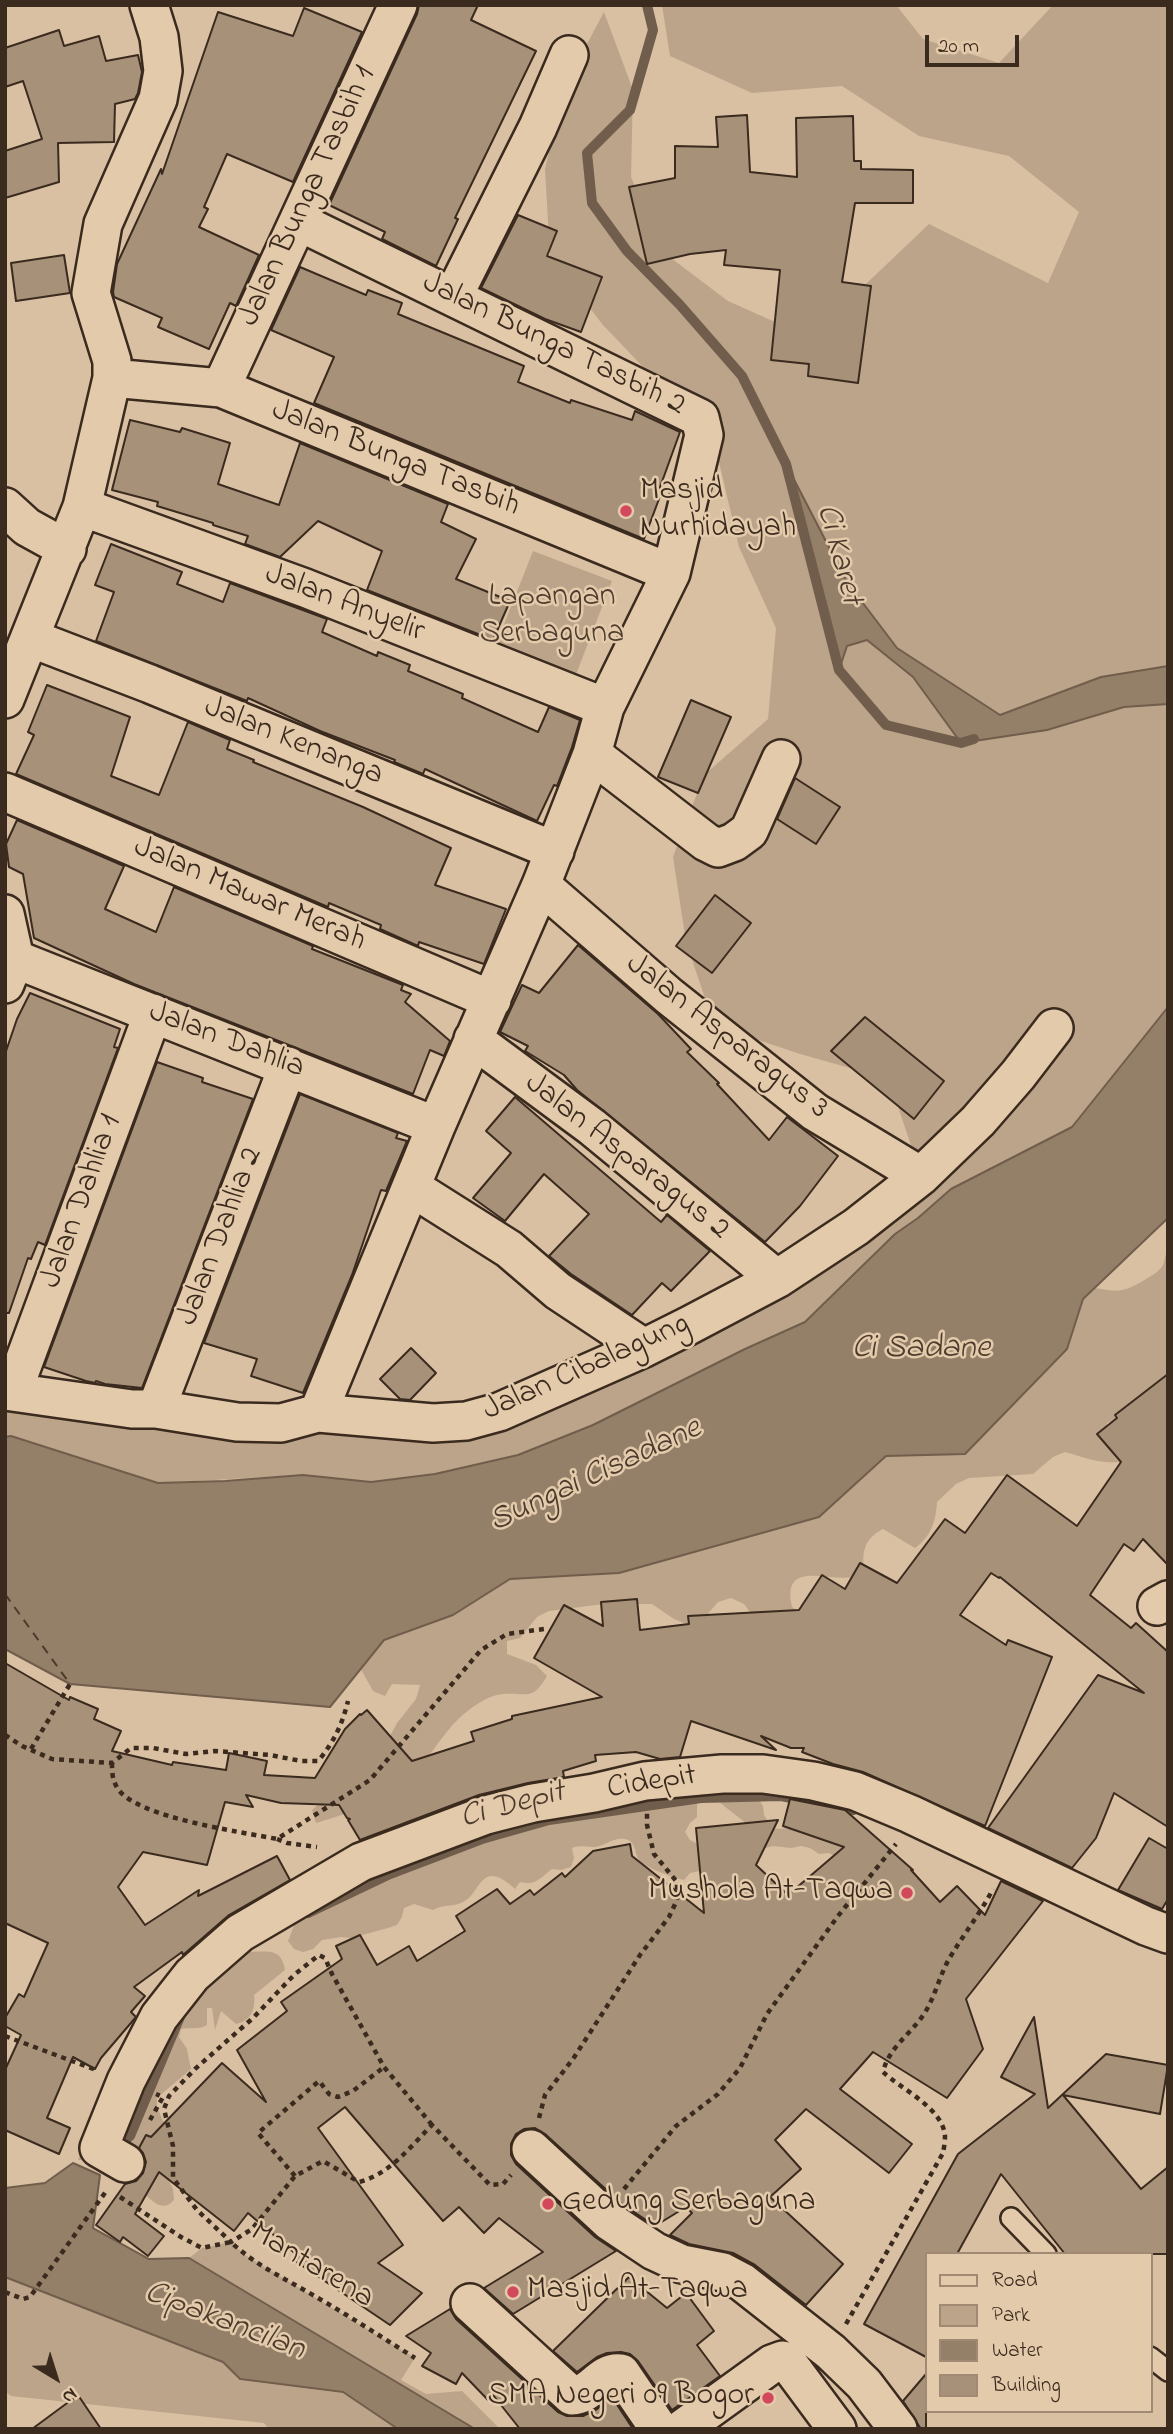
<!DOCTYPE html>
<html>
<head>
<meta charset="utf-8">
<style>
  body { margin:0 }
  #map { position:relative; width:1173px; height:2434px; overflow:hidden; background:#d9c0a3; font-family:"Indie Flower",sans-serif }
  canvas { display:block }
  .frame { position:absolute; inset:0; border:7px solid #3b2a1e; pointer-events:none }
  .legend { position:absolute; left:925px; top:2252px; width:228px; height:161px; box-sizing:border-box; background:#e3caab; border:2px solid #a08a73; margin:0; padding:9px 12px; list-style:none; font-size:21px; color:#3b2a1e }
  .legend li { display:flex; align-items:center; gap:14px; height:35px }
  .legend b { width:35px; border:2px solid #a08a73 }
  .north { position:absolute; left:21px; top:2343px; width:70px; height:70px; -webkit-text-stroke:5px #e3caab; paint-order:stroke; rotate:142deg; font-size:19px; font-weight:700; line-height:28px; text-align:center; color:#3b2a1e }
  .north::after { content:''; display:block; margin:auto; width:24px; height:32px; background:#3b2a1e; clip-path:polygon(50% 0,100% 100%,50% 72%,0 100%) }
  .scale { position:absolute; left:925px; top:35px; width:94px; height:32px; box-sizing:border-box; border:4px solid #3b2a1e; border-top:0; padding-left:9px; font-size:21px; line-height:24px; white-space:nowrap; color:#3b2a1e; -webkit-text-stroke:5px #e3caab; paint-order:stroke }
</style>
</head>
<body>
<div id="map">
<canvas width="1173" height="2434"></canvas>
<div class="frame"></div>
<ul class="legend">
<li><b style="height:9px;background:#e3caab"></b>Road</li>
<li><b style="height:19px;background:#bca48a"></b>Park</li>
<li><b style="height:19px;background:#947f69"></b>Water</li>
<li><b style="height:19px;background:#a79179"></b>Building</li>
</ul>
<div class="north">N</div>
<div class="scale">20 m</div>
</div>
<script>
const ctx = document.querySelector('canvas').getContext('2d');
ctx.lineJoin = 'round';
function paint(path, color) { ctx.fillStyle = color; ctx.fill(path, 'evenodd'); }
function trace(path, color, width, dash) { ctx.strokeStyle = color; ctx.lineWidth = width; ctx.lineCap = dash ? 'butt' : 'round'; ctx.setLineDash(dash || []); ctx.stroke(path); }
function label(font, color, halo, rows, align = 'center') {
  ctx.font = font + ' "Indie Flower",sans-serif'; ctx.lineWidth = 5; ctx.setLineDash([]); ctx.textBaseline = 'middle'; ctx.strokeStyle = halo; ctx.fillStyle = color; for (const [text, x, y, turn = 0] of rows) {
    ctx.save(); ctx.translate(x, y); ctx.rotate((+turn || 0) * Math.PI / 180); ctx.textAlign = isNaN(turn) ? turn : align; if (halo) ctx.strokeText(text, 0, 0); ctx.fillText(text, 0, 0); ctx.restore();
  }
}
const green = new Path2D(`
  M662,5h234l27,34 76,24 54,-58h115v1003l-96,119 -121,62 -33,29 -23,16 -90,88 -110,51 -102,52 -75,30 -83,19 -65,8 -67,-7 -145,8 -147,-47 -6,1v-47l428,33 131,-40 357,-207 -32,-97 -89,-25 -86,-29 -28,-83 -13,-85 31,-82 64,-56 8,-91 -37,-81 -21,-89 -54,-69 -61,-64 -53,-69 -5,-87 20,-84 39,-73 29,78 -2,87 32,75 65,49 74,33 66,-52 61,-58 119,59 31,-71 -70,-56 -90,-20 -77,-50 -90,7 -82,-37z
  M533,551l79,30 -40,104 -80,-30z
  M1168,1249v138l-5,-5c-22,9 -34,32 -56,41 -4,17 1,26 12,39 -21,2 -35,-5 -54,-10l-12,5 -20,17 -64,4 -13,6 -19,18c-1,19 -6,35 -22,46l-32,-19c-19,10 -21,22 -19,43 -4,2 -7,4 -11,5 -25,5 -72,-18 -61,30l11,9 -51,-1 -8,-11 -13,-6 -13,4 -18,21 -14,1 -12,-5 -22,-15h-48l-55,7 -12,6 -17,21 -13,3v13l29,11 11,11c-15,26 -20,16 -44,18 -13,1 -25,9 -34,16 -16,11 -27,29 -39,44 -11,12 -64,52 -78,57 -12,5 -24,8 -36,12l-4,-13 71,-61 14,-26 19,-24 4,-14 -28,-1 -7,12 -12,-5 -15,-27 53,-70 444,-111c12,-10 20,-21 34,-28l193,-168c29,1 35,11 64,-8 5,-3 14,-8 17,-14 2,-5 2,-11 5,-16z
  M813,1781l129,66c-58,-24 -121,-57 -185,-50l6,9 1,9 9,14 25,-1 51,18 -7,15 -13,-8 -10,1 -9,-6 -9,-2 -10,2 -18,-2 -19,5 -7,-27 -33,-26h-17v19l-7,6 -5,9 5,8 8,4 2,27 -10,2 -6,7c-10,-2 -40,-13 -45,-20 -5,-8 -3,-19 -14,-21 -12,-2 -21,8 -32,8 -9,0 -12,-2 -21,1l2,10 -3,9 -10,3 -9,-1c-12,9 -16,17 -32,13l-5,7c-36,-33 -33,6 -54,14 -10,4 -18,1 -28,7l-19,-6 -10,4 -2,9 -5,8 -9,3 -37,10 -10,-1 -19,3 -9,9 -10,3 -9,-3 -6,-8 7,-18 4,-4 -55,32c19,3 37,-7 41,19l-31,25c2,14 -3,26 -18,29l-15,-13 -6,19 -3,-22h-5v17c-8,5 -17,2 -26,4l-2,8 8,12 4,20 -34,29v9l7,16 3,54 6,12 1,11c-13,15 -25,-3 -36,-12 -5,-4 -10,-4 -16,-6 -7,-4 -13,-14 -19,-21l-25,-1 19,-56 147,-172 294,-131z
  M231,2242l14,13 170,103 -14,22 25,14 36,-3 38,38h-25l-286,-171 13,-10z
  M5,2277l218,85 16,18 104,13 54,36h-128l-5,-6 -253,-27 -6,-5z`);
const water = new Path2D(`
  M786,464l61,118 50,66 103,67 101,-38 67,-11v38l-44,3 -77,23 -86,13 -48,-66 -46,-37 -20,6 -8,24z
  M1168,1007v211l-85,81 -16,50 -102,105 -79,2 -67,61 -200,56 -109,6 -57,36 -69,25 -54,67 -260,-23 -65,-35v-212l6,-1 147,47 67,-2 78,-6 68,7 64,-8 83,-19 75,-30 152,-76 60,-27 90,-88 23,-16 33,-29 121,-62z
  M73,2163l27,12 -7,53 56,31 40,-1 286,171h-77l-55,-37 -103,-13 -17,-17 -218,-85v-89l40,-5z`);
const stream = new Path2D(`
  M647,5l6,25 -23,80 -43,43 5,50 35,48 53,54 62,71 44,88 53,206 47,55 75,18 13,-4
  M308,1913l82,-39 92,-35 67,-19 152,-22 80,-2 72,14
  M116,2148l14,-12 52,-124`);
const ferry = new Path2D(`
  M5,1594l65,90`);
const building = new Path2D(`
  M419,5h59l-7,15 65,31 -81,167 3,1 -22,47 -54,-27 3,-7 -56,-27 88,-191z
  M304,8l58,24 -69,150 -66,-28 -23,53 4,2 -9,18 60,28 -23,51 -6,-3 -21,46 -51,-22 4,-9 -48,-21 -1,-5 4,-28 44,-95 1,5 56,-162 75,24z
  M59,30l5,16 35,-10 7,25 32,-6 4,17 -4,21 -3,6 -20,5 -1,38 -56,1 1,39 -54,16v-47l37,-12 -19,-58 -18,6v-39z
  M747,115l3,57 47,5 -1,-59 57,-2 1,45h7v8l52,1v33h-58l-13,79 29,4 -13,97 -50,-7 1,-12 -38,-4 9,-90 -56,-5 2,-15 -36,4 -43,10 -18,-77 46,-9v-32l43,1 -2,-30z
  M518,215l39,16 -10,25 55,21 -21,55 -36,-13 -64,-31z
  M64,255l6,38 -54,8 -5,-38z
  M300,267l66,28 2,-5 34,13 -4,11 126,52 -6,16 52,21 1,-3 61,20 3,-9 45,21 -21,58 3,1 -18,48 -330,-136 20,-46 -63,-27z
  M130,420l50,12 2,-4 48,15 -12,41 61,21 21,-62 148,61 -7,18 35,17 -20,40 54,22 -17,39 -126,-50 15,-39 -64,-30 -38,36 -35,-13 3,-8 -35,-11v-2l-56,-17 1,-4 -46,-12z
  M111,544l71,28 -5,12 46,18 7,-19 97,36 -5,13 55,24 1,-4 32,13 -2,6 55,23 -1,4 76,34 11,-25 31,13 -8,27 -15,39 -3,-1 -17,36 -112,-52 -2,5 -29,-12 1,-2 -75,-29 -72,-33 -1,3 -151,-60 18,-49 -19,-7z
  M47,685l83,32 -19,59 48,19 29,-73 42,18 -3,9 27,11 -1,2 110,45 88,41 -16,37 71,24 -22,55 -65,-22 -1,4 -38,-17 1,-4 -52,-22 -1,4 -312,-133 18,-39 -6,-3z
  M691,700l40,17 -33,76 -40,-16z
  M795,778l45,29 -24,37 -39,-25z
  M17,820l107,46 -19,43 51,23 18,-45 139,59 -1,3 91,36 -2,5 10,4 -6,8 45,39 -6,15 -14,-6 -17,44 -279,-110 -100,-46 -11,-64 -14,-7 -3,-23z
  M715,895l36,28 -39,50 -36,-27z
  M578,945l80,69 33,35 -4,3 32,31 -2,1 52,56 18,-23 51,39 -38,50 -35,36 -188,-152 -13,-15 -39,-24 3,-5 -28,-14 22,-47 17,8z
  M30,993l90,36 -6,18 4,1 -73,197 -7,-3 -7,17 -3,-1 -19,55h-4v-259l12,-35z
  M865,1017l79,64 -30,38 -83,-68z
  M157,1062l46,16 -1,4 51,17 -111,289 -37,-4 -9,-3 -1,2 -9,-2 -42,-14z
  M300,1094l98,39 -2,5 11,3 -21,50 -5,-1 -29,85 -49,118 -52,-17 6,-17 -53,-16z
  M515,1097l146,125 6,-7 43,36 -39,40 -9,-8 -30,32 -61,-41 -22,-18 40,-42 -45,-40 -39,47 -32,-23 38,-45 -25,-22z
  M411,1348l25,25 -26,27 -10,-1 -20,-20z
  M1168,1374v191l-25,-26 -9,12 -10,-7 -34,51 41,33 5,-5 32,29v175l-54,-34 -18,45 -24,30 -84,-40 110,-153 46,18 -144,-116 -1,1 -8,-5 -31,42 46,30 2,-5 44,17 -67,169 -122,-54 -30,-8 -31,-12 2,-4h-13l-30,-12 15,14 -85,-29 -11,36 -20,2 -24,-7 -41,3 1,6 -33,10 1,6 -36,6 -49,12 -119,45 -12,-20 2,-1 -3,-1 -8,-13 -58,-2 -35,-8 7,12 -28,-5 -18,63 -64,-13 -25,35 27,38 54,-35 -1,6 79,-40 13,24 -61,35 -46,40 -1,-3 -48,35 11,9 -14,16 5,5 -35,41 -6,11 -22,-12 -26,61 23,10 -11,26 -54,-24v-60l16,-35 -16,-9v-8l14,-24 5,3 24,-54 -43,-20v-260l64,37 1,-3 28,12 -4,10 27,12 -9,20 60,14 1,-3 53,8 3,-17 38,8 -3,14 51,3 30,-49 15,-15 1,1 6,-5 45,51 62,-20 -3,-9 41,-13v-3l90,-19 -68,-39 30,-53 39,21 -2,-24 36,-3 3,31 49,-6 -1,-8 111,-6 23,-35 23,14 15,-26 37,20 48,-64 20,14 42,-58 70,51 44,-64 -24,-28 20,-16 -2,-3z
  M790,1799l55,11 68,60h-2l29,32 17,-16 28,29 16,-34 42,20 -77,98 17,50 -36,49 -74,-46 -33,37 72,55 -23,29 -83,-64 -31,31 26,29 -31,28 73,67 -37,41 -51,-40 -22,-12 -44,-9 -19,-9 22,-22 -6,-6 -31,19 -33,-22 -77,-70 -10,-6 -11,1 -8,5 -5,10v11l5,9 79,73 21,14 -103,63 -29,-26 59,-36 -44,-34 -15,15 -25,-26 -16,14 -98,-114 -27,21 85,117 -25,18 44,30 -32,32 -95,-64 3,-5 -50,-43 -14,18 -75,-59 -24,42 29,22 -16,20 -25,-19 -3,5 -24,-17 29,-41 11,-3 7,-8 3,-11 -3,-9 -4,-5 7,-13 5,2 71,-74 44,39 -29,-52 50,-39 -6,-9 61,-43 -6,-13 24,-11 17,30 32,-19 8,15 48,-30 -9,-15 41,-27 13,15 20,-14 4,5 28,-22 3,4 28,-26 37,-7 2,12 72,57 -8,-85 82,-8 -22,45 32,30 56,-48 -61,-21z
  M1149,1838l19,11v50l-6,10 -44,-19z
  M1034,2017l14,91 58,-54 62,11 -8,49 -97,-19 78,94 27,-22v87h-103l-64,-80 -44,80h-31v103l-62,-33 94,-170 77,-60 -34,-17z
  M629,2277l38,31 19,-15 28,38 -17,14 23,31 -48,34 -34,-49 -8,-7 -9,-2 -14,1 -10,4 -20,15 -24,-21z
  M450,2309l6,10 102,93 9,4h16l14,-7 15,-12 21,32h-113l-27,-34 -5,5 -26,-27 -6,11 -34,-18 9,-13 -25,-17z
  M926,2374v55h-5l-18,-28z
  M78,2395l23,34h-69z`);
const path = new Path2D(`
  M5,1735l17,11 30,13 60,4 19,-15h22l33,6 29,-3 55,4 31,6h17c16,-19 24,-36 30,-60
  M31,1749l39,-65
  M112,1763c0,9 0,17 6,26 20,29 124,43 159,50l93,-59 111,-130 26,-16 37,-5
  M277,1839l10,4 30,4
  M5,2036l91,34
  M539,2118l6,-23 28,-36 67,-104 29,-38 8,-17v-18l-23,-28 -7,-29v-12
  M150,2120l13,-23 -7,-3
  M432,2125l-48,-58 -52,-93 -7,-16 -6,-3 -25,20 -41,43 -58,51 -26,27 -5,13 9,37v32l24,32 34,32 21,-13 43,-53 28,-15 36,21c31,-8 51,-35 73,-57l58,60 13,-1 8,-9
  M295,2176l-37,-43 61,-52 10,13 9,3 15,-6 31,-24
  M624,2189l52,-63 42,-32 22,-26 27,-54 71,-98 58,-72
  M120,2197l61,40 21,11 29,-6c25,24 57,38 87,56 33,19 65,40 97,60
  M5,2292l18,7 7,-2 77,-107
  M846,2324l97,-171c1,-5 2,-12 2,-17 -2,-28 -44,-47 -62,-64 6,-25 27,-37 41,-58 11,-17 15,-37 25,-55 14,-24 31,-45 44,-70`);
const service = new Path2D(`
  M1011,2218l35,36
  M1150,2357l18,14`);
const minor = new Path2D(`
  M299,222l401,196 4,17 -33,138 -66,134 -13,47 -51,131 -105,241 -118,287
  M453,297l85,-170 31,-72
  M112,378l109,10 450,185
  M221,388l177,-383
  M5,507l22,20 40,22
  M82,507l223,81 300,119
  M30,638l120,46 405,167
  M5,699l77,-192 30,-129v-17l-21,-68 12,-69 55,-125 5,-28 -4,-34 -10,-32
  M592,754l114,88 12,6 16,-6 15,-11 32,-72
  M5,792l487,208
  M541,885l128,111 146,116 106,64
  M5,914l10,45 -10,25
  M15,959l421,167
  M473,1039l119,88 185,152
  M411,1187l98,62 49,42 86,57
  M5,1391l127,18h24l81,13 44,1 37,-10 115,10 33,-2 33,-9 145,-64 44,-22 89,-47 79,-52 65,-51 57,-55 40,-46 36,-47
  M13,1391l140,-378
  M156,1409l132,-343
  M1157,1606l11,-6
  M531,2149l78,72 45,30 28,13 41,8 19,10 89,70 33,32 34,45
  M125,2163l-26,-15 27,-67 33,-64 33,-42 48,-42 121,-71 125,-47 47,-12 61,-10 51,-12 77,-7h41l50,7 42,10 55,23 236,112 22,8
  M470,2303l102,93c19,0 29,-26 49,-23l38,56
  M682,2429l90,-65 11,-4 5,3 49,66`);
const markers = [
  [626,511,7,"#d1495b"],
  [907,1893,7,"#d1495b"],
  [548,2204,7,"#d1495b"],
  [513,2292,7,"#d1495b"],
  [768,2398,7,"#d1495b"]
];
const streetNames = [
  ["Jalan Bunga Tasbih 1",309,197,-65],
  ["Jalan Bunga Tasbih 2",553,346,26],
  ["Jalan Bunga Tasbih",395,460,22],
  ["Jalan Anyelir",344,605,21],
  ["Jalan Kenanga",293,743,22],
  ["Jalan Mawar Merah",249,896,23],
  ["Jalan Asparagus 3",726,1038,38],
  ["Jalan Dahlia",226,1042,21],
  ["Jalan Asparagus 2",626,1158,38],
  ["Jalan Dahlia 1",83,1202,-70],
  ["Jalan Dahlia 2",222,1237,-69],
  ["Jalan Cibalagung",587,1369,-24],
  ["Cidepit",652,1784,-9],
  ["Mantarena",311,2267,31]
];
const poiNames = [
  ["Masjid",640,493],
  ["Nurhidayah",640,530],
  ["Mushola At-Taqwa",893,1893,"right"],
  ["Gedung Serbaguna",562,2204],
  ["Masjid At-Taqwa",527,2292],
  ["SMA Negeri 09 Bogor",754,2398,"right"]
];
const parkNames = [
  ["Lapangan",552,599],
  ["Serbaguna",552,636]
];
const waterNames = [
  ["Ci Karet",837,555,75],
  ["Ci Sadane",921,1351],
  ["Sungai Cisadane",596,1477,-25],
  ["Ci Depit",513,1807,-15],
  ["Cipakancilan",224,2323,21]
];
paint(green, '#bca48a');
paint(water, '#947f69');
trace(water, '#705d4b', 2);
trace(stream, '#705d4b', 10);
trace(ferry, '#4d3b2d', 2, [9, 7]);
paint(building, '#a79179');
trace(building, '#3b2a1e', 2);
trace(service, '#3b2a1e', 24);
trace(minor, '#3b2a1e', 42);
trace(path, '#3b2a1e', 4.5, [5, 5]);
trace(service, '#e3caab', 19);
trace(minor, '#e3caab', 37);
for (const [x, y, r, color] of markers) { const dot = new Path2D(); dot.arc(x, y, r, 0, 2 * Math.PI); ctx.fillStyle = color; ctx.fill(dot); trace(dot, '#e3caab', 2.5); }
label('32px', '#3b2a1e', '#e3caab', streetNames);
label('32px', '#3b2a1e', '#e3caab', poiNames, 'left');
label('32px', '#4e3c2e', '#e3caab', parkNames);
label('italic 33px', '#4d3b2d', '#e3caab', waterNames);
</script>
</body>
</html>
